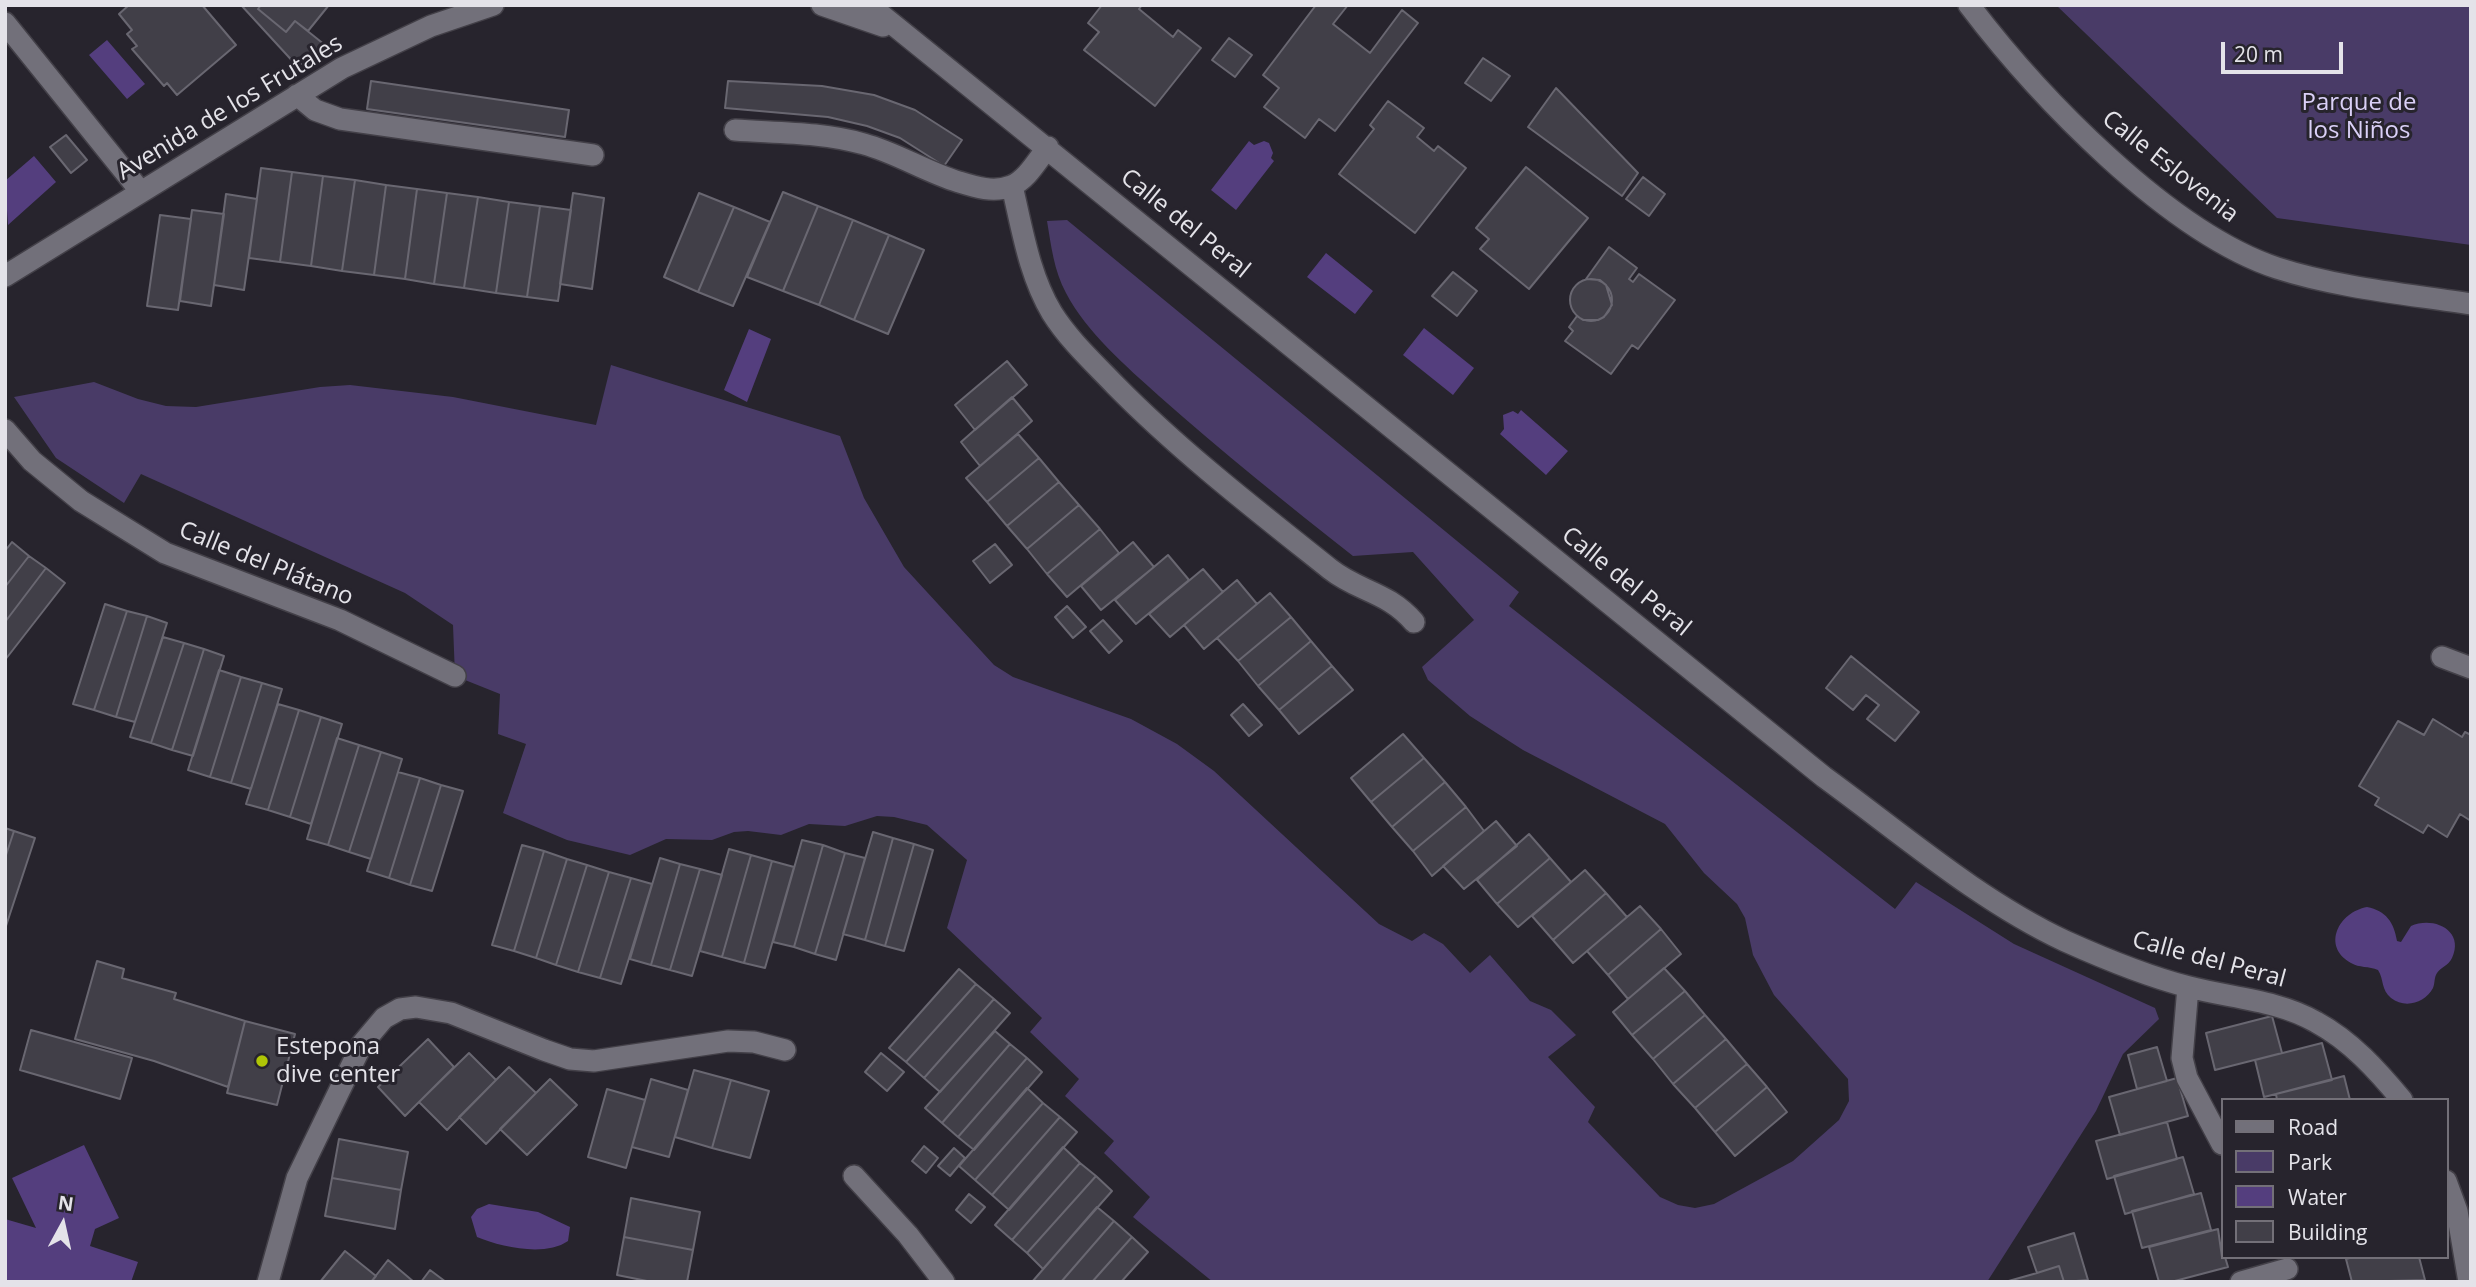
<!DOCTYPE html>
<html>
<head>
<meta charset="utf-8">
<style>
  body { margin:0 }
  #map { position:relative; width:2476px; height:1287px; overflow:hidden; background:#27242d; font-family:"Open Sans",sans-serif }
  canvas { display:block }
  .frame { position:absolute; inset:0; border:7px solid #e4e3e9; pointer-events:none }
  .legend { position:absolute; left:2221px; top:1098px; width:228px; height:161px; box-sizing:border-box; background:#27242d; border:2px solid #737078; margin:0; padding:9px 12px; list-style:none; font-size:21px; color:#e4e3e9 }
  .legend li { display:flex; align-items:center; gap:14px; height:35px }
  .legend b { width:35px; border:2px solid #737078 }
  .north { position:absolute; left:28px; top:1189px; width:70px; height:70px; -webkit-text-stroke:5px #27242d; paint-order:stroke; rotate:8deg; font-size:19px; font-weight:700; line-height:28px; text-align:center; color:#e4e3e9 }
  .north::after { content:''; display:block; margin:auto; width:24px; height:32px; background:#e4e3e9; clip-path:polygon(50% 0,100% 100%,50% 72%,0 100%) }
  .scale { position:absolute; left:2221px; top:42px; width:122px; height:32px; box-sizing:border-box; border:4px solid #e4e3e9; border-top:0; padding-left:9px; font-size:21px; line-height:24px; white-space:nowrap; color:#e4e3e9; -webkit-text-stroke:5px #27242d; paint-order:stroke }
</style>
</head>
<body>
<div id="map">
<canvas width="2476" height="1287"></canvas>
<div class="frame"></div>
<ul class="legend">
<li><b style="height:9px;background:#72707a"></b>Road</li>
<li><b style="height:19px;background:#493b67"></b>Park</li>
<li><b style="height:19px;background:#543e7e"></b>Water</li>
<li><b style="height:19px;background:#413f48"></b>Building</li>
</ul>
<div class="north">N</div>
<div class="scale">20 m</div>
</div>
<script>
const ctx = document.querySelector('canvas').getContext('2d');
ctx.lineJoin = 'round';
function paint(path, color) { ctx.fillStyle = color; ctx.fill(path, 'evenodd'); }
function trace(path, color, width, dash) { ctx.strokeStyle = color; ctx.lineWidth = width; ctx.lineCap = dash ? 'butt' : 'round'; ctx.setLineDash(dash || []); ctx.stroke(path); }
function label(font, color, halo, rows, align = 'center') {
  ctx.font = font + ' "Open Sans",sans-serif'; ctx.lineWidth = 6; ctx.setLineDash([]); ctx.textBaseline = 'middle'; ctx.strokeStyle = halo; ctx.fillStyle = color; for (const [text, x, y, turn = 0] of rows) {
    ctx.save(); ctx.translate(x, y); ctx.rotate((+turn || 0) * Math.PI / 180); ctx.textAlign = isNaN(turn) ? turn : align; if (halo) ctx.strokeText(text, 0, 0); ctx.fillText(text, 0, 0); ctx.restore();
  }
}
const green = new Path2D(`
  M2056,5h415v240l-194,-27z
  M1067,220l452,372 -10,14 386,303 21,-27 98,62 141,64 4,11 -36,35 -27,57 -109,171h-774l-80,-65 17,-20 -46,-44 10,-12 -49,-45 14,-17 -49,-47 12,-14 -95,-90 20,-68 -40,-35 -33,-8 -17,-1 -32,10 -36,-2 -28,11 -33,-4 -14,1 -22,8 -46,-1 -36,16 -63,-15 -64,-27 23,-69 -28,-10 2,-40 -45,-18 -2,-51 -48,-32 -264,-119 -17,29 -68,-45 -42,-61 80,-15 44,17 28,7 30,1 124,-20 30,-2 103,12 143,28 15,-60 229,71 24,62 40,69 90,98 19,12 118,42 46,25 37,27 165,153 33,17 12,-8 19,11 27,29 20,-18 40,46 21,9 25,25 -28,22 47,50 -7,15 72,75 18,8 17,3 19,-4 79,-43 46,-41 10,-19 -1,-22 -74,-84 -21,-40 -8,-37 -8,-14 -33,-31 -39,-49 -142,-74 -53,-34 -42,-36 -6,-13 52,-47 -61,-68 -60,4c-66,-52 -131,-104 -194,-160 -33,-30 -72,-63 -93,-103 -12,-22 -15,-48 -19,-72z`);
const water = new Path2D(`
  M107,40l38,44 -18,15 -38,-44z
  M1249,141l5,4 10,-4 5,2 4,10 -2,5 3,3 -38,49 -25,-20z
  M34,156l22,26 -48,43 -3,-44z
  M1326,253l47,38 -18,23 -48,-37z
  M1424,328l50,40 -21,27 -50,-40z
  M749,329l22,10 -24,63 -23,-12z
  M1521,410l47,41 -22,24 -46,-41 4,-5 -1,-14 10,-4 5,3z
  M2367,907c19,4 27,15 30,34l4,1 10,-16c22,-10 54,4 41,32 -4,8 -11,9 -15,15 -3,4 -2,11 -4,15 -8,15 -28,21 -42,10 -10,-8 -7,-19 -13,-28 -9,-4 -19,-2 -27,-7 -30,-17 -12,-51 16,-56z
  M84,1145l35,73 -24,11 -5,17 48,16 -7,20h-126v-63l31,9 -24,-50z
  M489,1204l49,8 32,15 -2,14c-23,16 -67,6 -91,-4l-6,-20 6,-8z`);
const building = new Path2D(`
  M129,5h73l34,40 -59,50 -10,-12 -3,3 -32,-37 5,-3 -10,-12 5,-4 -13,-16z
  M241,5h20l-3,4 28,23 9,-11 35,28 -33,17z
  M261,5h68l-21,26 -13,-10 -9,11 -28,-23z
  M1102,5h40l-3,4 34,28 5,-7 23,18 -46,58 -71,-56 15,-18 -11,-9z
  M1316,5h32l-15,19 37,29 32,-43 16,13 -83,108 -16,-12 -14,19 -41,-31 15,-19 -16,-13z
  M1229,38l23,17 -17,22 -23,-17z
  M1483,58l27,18 -19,25 -26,-18z
  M371,81l198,29 -4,27 -198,-28z
  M728,81l94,5 52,9 41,15 47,30 -18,26 -44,-28 -33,-12 -39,-9 -103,-9z
  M1556,88l82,85 -16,23 -94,-69z
  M1388,101l36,27 -7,9 17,14 4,-5 28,22 -51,65 -76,-59 35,-45 -4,-4z
  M66,135l21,25 -16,13 -21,-26z
  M1526,167l62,51 -59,71 -49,-40 9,-10 -13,-11z
  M261,168l31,4 -12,90 -31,-4z
  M292,172l31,4 -12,90 -31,-4z
  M323,176l32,4 -13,91 -31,-5z
  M1643,177l22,17 -16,22 -23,-17z
  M355,180l31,5 -12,90 -32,-4z
  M386,185l31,4 -12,90 -31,-4z
  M417,189l30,4 -13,91 -29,-5z
  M783,192l35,14 -35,85 -36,-14z
  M447,193l31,4 -14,91 -30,-4z
  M573,193l31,5 -12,91 -32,-5z
  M699,193l35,14 -36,85 -34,-15z
  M226,194l31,5 -13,91 -30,-5z
  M478,197l31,5 -13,91 -32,-5z
  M509,202l31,4 -13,91 -31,-4z
  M540,206l31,4 -13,91 -31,-4z
  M818,206l35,14 -34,85 -36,-14z
  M734,207l36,15 -37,84 -35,-14z
  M192,210l32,4 -13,92 -31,-5z
  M160,215l31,4 -13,91 -31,-4z
  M853,220l36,15 -35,85 -35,-15z
  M889,235l35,15 -36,84 -34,-14z
  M1609,247l28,21 -8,11 4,3 6,-8 36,26 -37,49 -6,-4 -21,29 -46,-33 8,-10 -4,-4 8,-11 6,4h15l6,-3 8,-12 -6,-20 -6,-5 -14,-1z
  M1453,272l24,19 -20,25 -25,-20z
  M1570 300a21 21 0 1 1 42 0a21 21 0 1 1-42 0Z
  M1007,361l20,24 -52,45 -20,-25z
  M1012,397l20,24 -52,45 -19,-24z
  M1018,434l21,24 -52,44 -21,-24z
  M1039,458l20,24 -52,44 -20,-24z
  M1059,482l20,23 -52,44 -20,-23z
  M1079,505l21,24 -53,45 -20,-25z
  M1100,529l19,24 -52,44 -20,-23z
  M12,542l17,14 -24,31v-36z
  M1133,542l21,25 -53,43 -20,-24z
  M995,544l17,21 -22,18 -17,-22z
  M1168,555l21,25 -53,44 -21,-24z
  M29,556l17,12 -41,54v-35z
  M46,568l19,15 -60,77v-38z
  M1203,569l20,23 -53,45 -21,-23z
  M1237,580l20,24 -53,45 -20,-24z
  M1270,593l21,24 -53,44 -21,-23z
  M105,604l22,7 -33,99 -21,-6z
  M1067,606l19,21 -13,11 -18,-21z
  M127,611l20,5 -31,101 -22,-7z
  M147,616l20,7 -32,99 -19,-5z
  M1291,617l20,24 -53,45 -20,-25z
  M1103,620l19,21 -13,12 -19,-22z
  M163,637l21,6 -33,100 -21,-6z
  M1311,641l21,25 -53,44 -21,-24z
  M184,643l20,6 -32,101 -21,-7z
  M204,649l20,7 -31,100 -21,-6z
  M1851,656l68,56 -24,29 -28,-22 12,-14 -13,-10 -13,15 -27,-22z
  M1332,666l21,24 -54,44 -20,-24z
  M219,670l22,7 -31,100 -22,-7z
  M241,677l21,6 -31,100 -21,-6z
  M262,683l20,6 -31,100 -20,-6z
  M278,704l21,6 -31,100 -22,-6z
  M1243,704l19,21 -13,11 -18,-21z
  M299,710l22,7 -31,100 -22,-7z
  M321,717l21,7 -31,100 -21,-7z
  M2433,719l29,18 3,-5 6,3v86l-11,-7 -13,23 -19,-12 -5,8 -48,-28 4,-7 -20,-12 39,-65 26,14z
  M1403,734l21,24 -53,44 -20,-24z
  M337,738l22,7 -31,100 -21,-6z
  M359,745l22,7 -32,100 -21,-7z
  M381,752l21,7 -31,100 -22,-7z
  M1424,758l21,24 -53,45 -21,-25z
  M398,772l22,6 -31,100 -22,-7z
  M420,778l21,7 -31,100 -21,-7z
  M1445,782l21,25 -53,44 -21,-24z
  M441,785l22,6 -31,100 -22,-6z
  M1466,807l18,24 -52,45 -19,-25z
  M1496,821l21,25 -53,43 -21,-23z
  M5,828l9,3 -9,27z
  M14,831l21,7 -30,91v-71z
  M873,832l20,6 -28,102 -22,-6z
  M1529,834l21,24 -53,46 -20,-24z
  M893,838l21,6 -29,102 -20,-6z
  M802,840l21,5 -29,102 -21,-5z
  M914,844l19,6 -29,101 -19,-5z
  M522,845l22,6 -30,100 -22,-6z
  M823,845l22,8 -30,101 -21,-7z
  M729,849l22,6 -29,102 -22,-6z
  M544,851l23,8 -31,99 -22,-7z
  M845,853l20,5 -29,102 -21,-6z
  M751,855l21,6 -28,102 -22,-6z
  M660,858l20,6 -29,101 -21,-6z
  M1550,858l21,24 -53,45 -21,-23z
  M567,859l20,6 -31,100 -20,-7z
  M772,861l22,6 -29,101 -21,-5z
  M680,864l20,5 -30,101 -19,-5z
  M587,865l22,7 -31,100 -22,-7z
  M700,869l22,6 -30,101 -22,-6z
  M1585,870l21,23 -53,47 -21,-24z
  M609,872l22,6 -31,100 -22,-6z
  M631,878l21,6 -31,100 -21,-6z
  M1606,893l21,24 -54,46 -20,-23z
  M1640,906l21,23 -53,46 -21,-24z
  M1661,929l20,25 -53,45 -20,-24z
  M97,961l27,8 -2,9 54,15 -2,6 71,22 -17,66 -74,-26 -79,-22z
  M1664,968l21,23 -53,44 -19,-23z
  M959,969l17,15 -70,78 -17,-14z
  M976,984l18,15 -70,79 -18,-16z
  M1685,991l20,24 -52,44 -21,-24z
  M994,999l16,14 -70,79 -16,-14z
  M1705,1015l21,24 -53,45 -20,-25z
  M2272,1016l10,37 -67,17 -9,-37z
  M245,1021l50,13 -18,71 -50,-12z
  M31,1030l101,28 -12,41 -100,-29z
  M995,1031l15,13 -68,79 -17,-15z
  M428,1039l26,28 -49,49 -27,-29z
  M1726,1039l21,25 -52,44 -22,-24z
  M2322,1043l10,37 -68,17 -9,-37z
  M1010,1044l17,14 -69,79 -16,-14z
  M2157,1047l10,34 -30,8 -9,-34z
  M469,1053l27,27 -49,50 -28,-28z
  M881,1053l23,19 -17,19 -22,-19z
  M1027,1058l15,14 -68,78 -16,-13z
  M1747,1064l20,23 -52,45 -20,-24z
  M509,1067l27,26 -50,51 -27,-27z
  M694,1070l37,10 -19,68 -37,-11z
  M2344,1076l6,24h-73l-1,-6z
  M2177,1078l11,38 -68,19 -11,-38z
  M550,1079l27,26 -50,50 -27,-26z
  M651,1079l37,11 -19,67 -37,-10z
  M731,1080l38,11 -19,67 -38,-10z
  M1767,1087l20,25 -52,44 -20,-24z
  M1027,1088l16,15 -68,77 -16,-14z
  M607,1089l38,11 -19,68 -38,-11z
  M1043,1103l17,14 -68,78 -17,-15z
  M1060,1117l17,15 -68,78 -17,-15z
  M2167,1122l10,37 -70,20 -11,-38z
  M339,1139l69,13 -7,38 -69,-12z
  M924,1146l14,12 -12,15 -14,-12z
  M1063,1147l17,16 -68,77 -17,-15z
  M954,1148l11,10 -15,18 -12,-10z
  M2183,1157l11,37 -69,20 -11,-38z
  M1080,1163l16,13 -69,77 -15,-13z
  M1096,1176l16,15 -69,78 -16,-16z
  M332,1178l69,12 -6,39 -70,-13z
  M2201,1193l10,37 -69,18 -10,-37z
  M969,1194l16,13 -14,16 -15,-13z
  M631,1198l69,14 -7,38 -69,-13z
  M1097,1207l17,14 -53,61h-29z
  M1114,1221l18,16 -40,45h-31z
  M2218,1229l4,28h3l3,10 -57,15h-12l-10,-35z
  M2074,1233l14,47 -24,2 -5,-16 -22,7 -9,-26z
  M624,1237l69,13 -6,32h-35l-35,-7z
  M1132,1237l16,15 -27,30h-29z
  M345,1251l31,25 -5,6h-51z
  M2353,1257h66l6,23 -73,2 -6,-23z
  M388,1260l26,22h-43z
  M2059,1266l5,16h-59l32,-9z
  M430,1270l16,12h-25z`);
const lane = new Path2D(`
  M854,1176l54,59 36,47`);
const street = new Path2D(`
  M822,5l61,21
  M869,5l955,772c77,56 154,123 241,164 40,18 81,35 124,46 42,11 89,13 127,35 35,19 61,48 86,78
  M1969,5c69,91 199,227 308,263 62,20 130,26 194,36
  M5,23l136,169
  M297,95l18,15 25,9 253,36
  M735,130c42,3 87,2 129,14 33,9 62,28 95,38 16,5 35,11 52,4 16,-6 27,-27 37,-39
  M1012,186c10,42 17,89 40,127 17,27 41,49 63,72 66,67 141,125 215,184 29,23 57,22 84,53
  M5,276l337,-208 89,-42 62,-21
  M5,430l27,31 49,40 84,52 175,67 115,56
  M2442,657l29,11
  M2188,987l-6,71 5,20 35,66
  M2446,1181l11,30 12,71
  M268,1282l29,-104 65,-134 22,-26 16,-9 16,-2 35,6 93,37 26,9 24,2 134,-20 26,1 31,8
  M2241,1282l46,-13`);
const markers = [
  [262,1061,7,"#afc506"]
];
const parkNames = [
  ["Parque de",2359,103],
  ["los Niños",2359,131]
];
const streetNames = [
  ["Avenida de los Frutales",230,108,-31],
  ["Calle Eslovenia",2170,167,38],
  ["Calle del Peral",1185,224,39],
  ["Calle del Plátano",266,564,22],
  ["Calle del Peral",1626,582,39],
  ["Calle del Peral",2209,960,15]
];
const poiNames = [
  ["Estepona",276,1047],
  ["dive center",276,1075]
];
paint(green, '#493b67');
paint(water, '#543e7e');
paint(building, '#413f48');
trace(building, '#696771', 2);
trace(lane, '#434048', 24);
trace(street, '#434048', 24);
trace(lane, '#72707a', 21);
trace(street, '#72707a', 21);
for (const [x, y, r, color] of markers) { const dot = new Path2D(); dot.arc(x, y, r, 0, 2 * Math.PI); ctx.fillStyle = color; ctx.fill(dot); trace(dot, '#27242d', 2.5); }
label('24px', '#dad0f7', '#27242d', parkNames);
label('24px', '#e4e3e9', '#27242d', streetNames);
label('24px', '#e4e3e9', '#27242d', poiNames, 'left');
</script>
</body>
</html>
